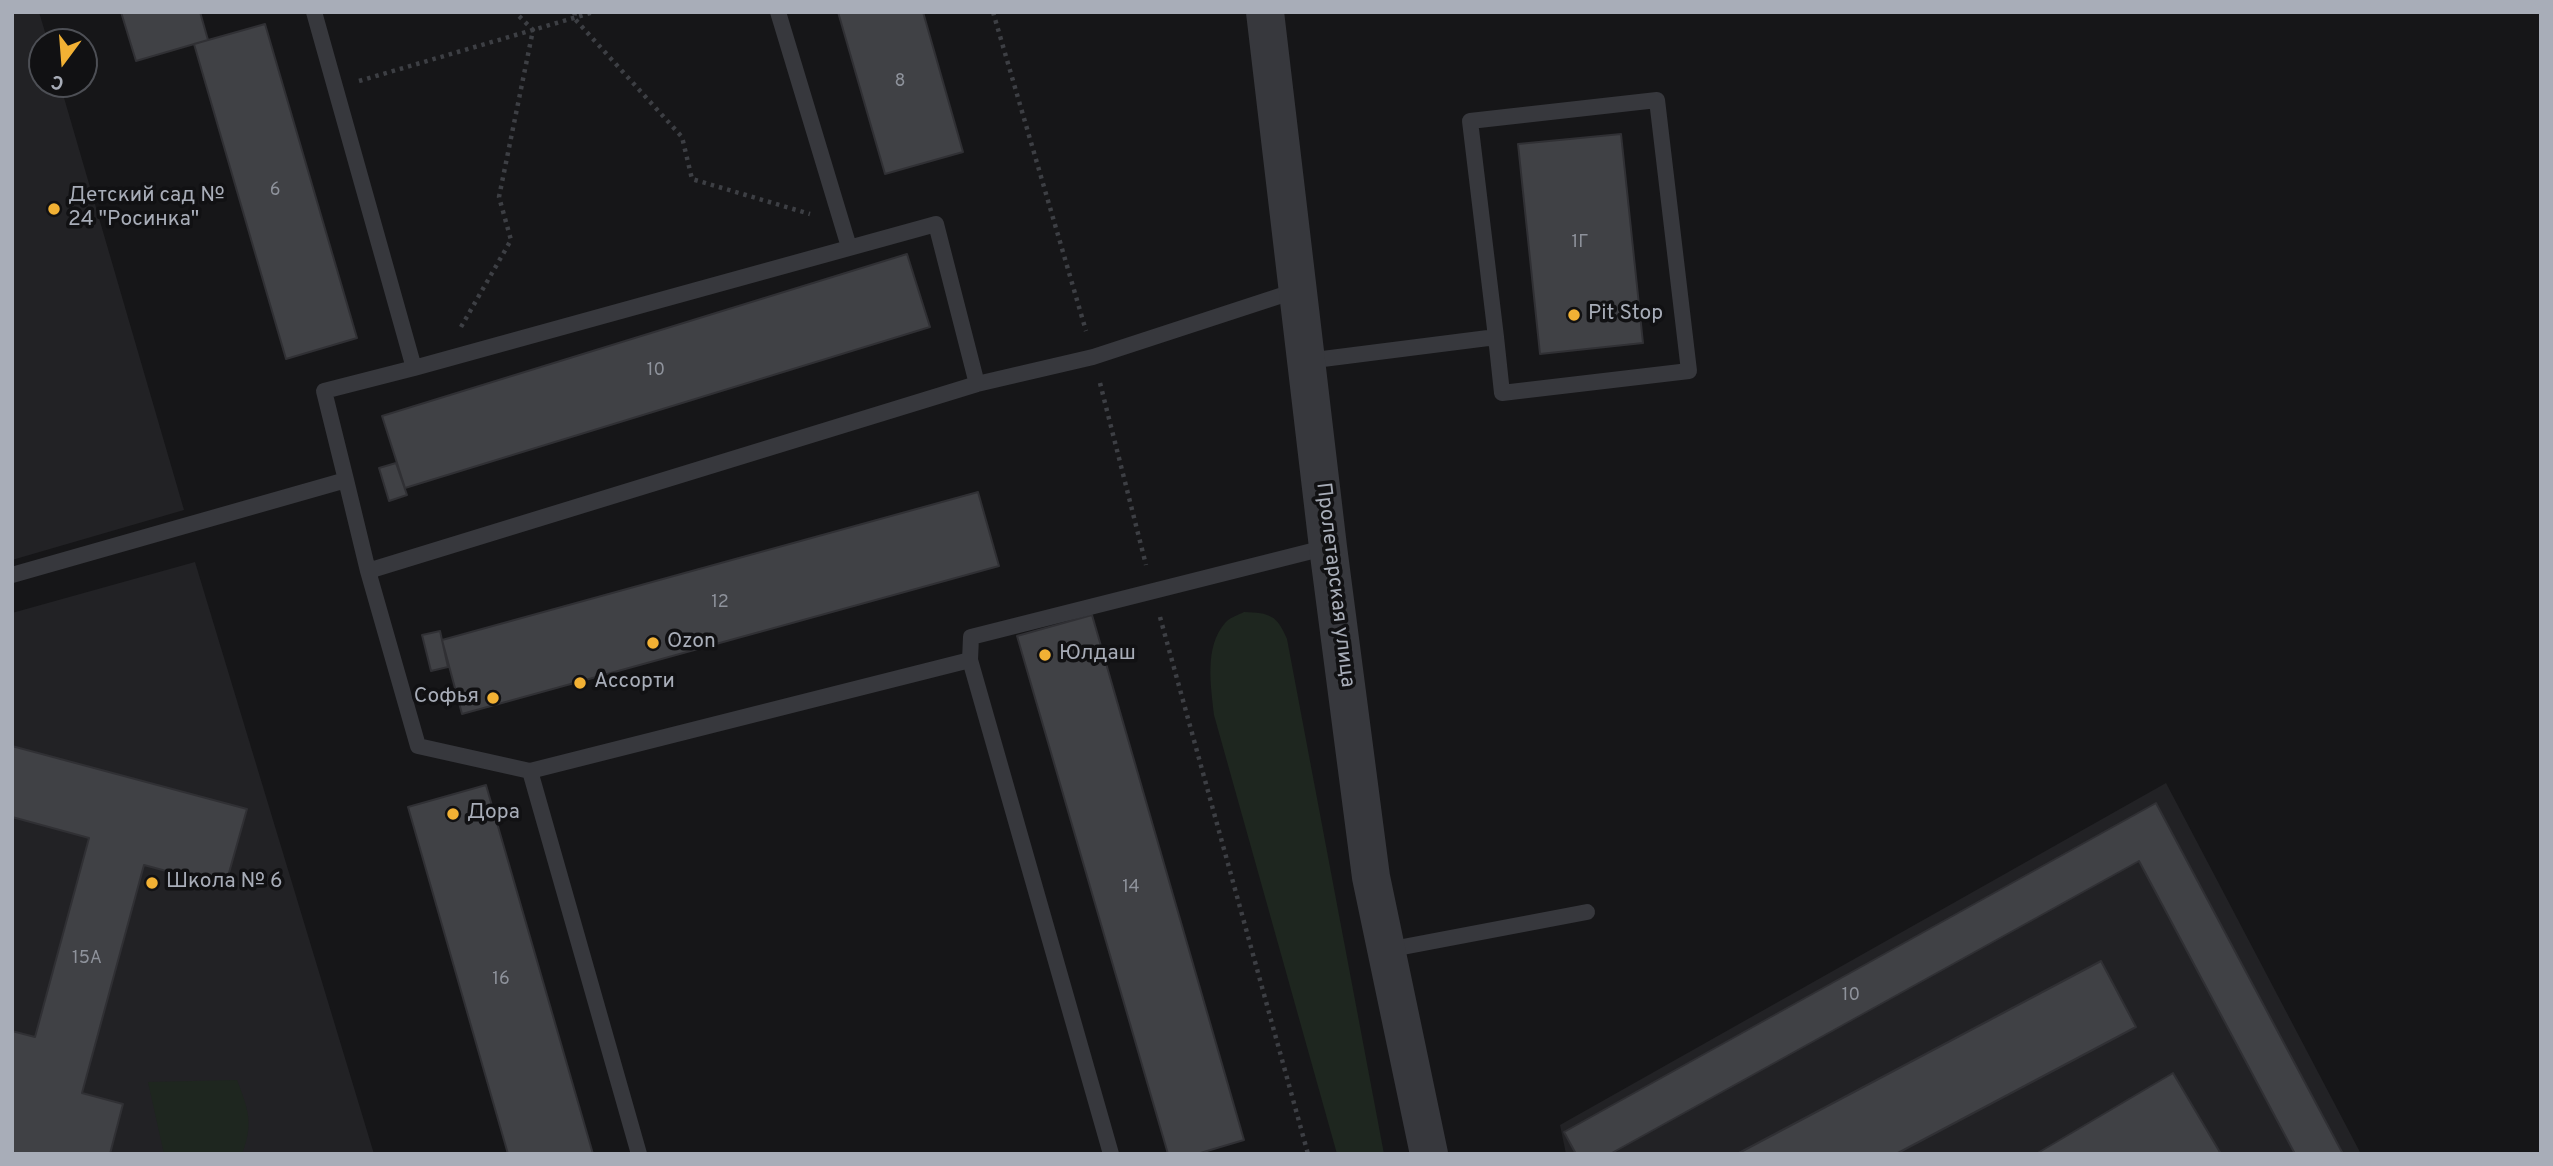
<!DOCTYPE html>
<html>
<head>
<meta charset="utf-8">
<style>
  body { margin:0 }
  #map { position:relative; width:2553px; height:1166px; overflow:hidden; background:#161618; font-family:Overpass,sans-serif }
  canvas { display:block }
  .frame { position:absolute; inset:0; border:14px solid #a8adb8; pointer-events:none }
  .north { position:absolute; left:28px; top:28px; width:70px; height:70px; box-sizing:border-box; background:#111113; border:2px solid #4d4f55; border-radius:50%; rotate:196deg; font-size:19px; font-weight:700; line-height:28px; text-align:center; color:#a8adb8 }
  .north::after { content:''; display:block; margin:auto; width:24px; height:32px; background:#f2b134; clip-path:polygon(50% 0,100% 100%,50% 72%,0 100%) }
</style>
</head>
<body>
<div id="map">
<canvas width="2553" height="1166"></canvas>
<div class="frame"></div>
<div class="north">С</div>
</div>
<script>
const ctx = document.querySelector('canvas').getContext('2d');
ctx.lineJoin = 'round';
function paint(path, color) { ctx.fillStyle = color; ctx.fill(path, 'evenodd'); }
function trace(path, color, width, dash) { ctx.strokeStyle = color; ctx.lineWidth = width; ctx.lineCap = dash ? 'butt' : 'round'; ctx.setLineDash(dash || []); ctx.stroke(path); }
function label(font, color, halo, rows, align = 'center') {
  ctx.font = font + ' Overpass,sans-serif'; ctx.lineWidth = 7; ctx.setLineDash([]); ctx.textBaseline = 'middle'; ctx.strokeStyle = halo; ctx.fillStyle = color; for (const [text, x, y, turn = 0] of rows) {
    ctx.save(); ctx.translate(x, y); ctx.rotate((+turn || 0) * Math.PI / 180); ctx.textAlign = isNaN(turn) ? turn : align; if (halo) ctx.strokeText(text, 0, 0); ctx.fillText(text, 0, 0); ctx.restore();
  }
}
const built = new Path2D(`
  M12,12h27l9,30h-6v42h18l124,426 -172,50z
  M195,562l179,592h-362v-541z
  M2166,783l195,371h-795l-6,-29z`);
const green = new Path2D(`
  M1244,612c26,1 33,3 43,27l97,515h-47l-123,-439c-3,-29 -10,-68 11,-92 4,-5 13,-8 19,-11z
  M237,1080c11,29 17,43 5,74h-78l-16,-72z`);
const building = new Path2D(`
  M121,12h79l8,28 -72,21z
  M838,12h85l40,140 -78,22z
  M265,24l92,314 -71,21 -92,-315z
  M1621,134l22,209 -103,11 -22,-210z
  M907,254l23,73 -525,161 -23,-72z
  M396,463l11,32 -18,6 -10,-33z
  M978,492l21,74 -537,148 -20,-74z
  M1092,615l152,525 -47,14h-29l-151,-518z
  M440,631l8,36 -17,4 -9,-36z
  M12,746l235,63 -22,78 -81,-22 -62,228 41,11 -13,50h-98v-123l23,6 54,-199 -77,-21z
  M486,785l107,369h-85l-100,-347z
  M2156,803l187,351h-48l-156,-293 -529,293h-34l-12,-22z
  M2101,961l35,66 -240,127h-159z
  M2173,1073l48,81h-185z`);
const path = new Path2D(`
  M575,12l-1,6 108,119 10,42 118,35
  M993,12l93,319
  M359,81l235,-69
  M461,327l50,-87 -12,-43 34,-167 -18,-18
  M1100,383l46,182
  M1160,617l148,537`);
const service = new Path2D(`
  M314,12l100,356 522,-144 41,160
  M778,12l71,235
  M1307,361l189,-24 -26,-216 187,-21 32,271 -187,22 -6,-56
  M346,480l-22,-89 90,-23
  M368,571l50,175 112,25 440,-111 141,494
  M12,575l334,-95 22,91 609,-187 116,-27 205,-67
  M970,660l1,-23 357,-90
  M530,771l109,383
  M1387,950l200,-38`);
const tertiary = new Path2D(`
  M1265,12l63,535 43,330 58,277`);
const markers = [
  [54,209,7,"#f2b134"],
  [1574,315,7,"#f2b134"],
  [653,643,7,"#f2b134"],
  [1045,655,7,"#f2b134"],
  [580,683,7,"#f2b134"],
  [493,698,7,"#f2b134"],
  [453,814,7,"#f2b134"],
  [152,883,7,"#f2b134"]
];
const numberNames = [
  ["8",900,82],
  ["6",275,191],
  ["1Г",1580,243],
  ["10",656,371],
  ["12",720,603],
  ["14",1131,888],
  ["15А",87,959],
  ["16",501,980],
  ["10",1851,996]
];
const poiNames = [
  ["Детский сад №",68,197],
  ["24 \"Росинка\"",68,221],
  ["Pit Stop",1588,315],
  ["Ozon",667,643],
  ["Юлдаш",1059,655],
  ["Ассорти",594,683],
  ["Софья",479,698,"right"],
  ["Дора",467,814],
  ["Школа № 6",166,883]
];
const streetNames = [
  ["Пролетарская улица",1334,585,83]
];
paint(built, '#222225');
paint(green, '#1e261f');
paint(building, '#404145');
trace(building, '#303034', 2);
trace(path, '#3d3f44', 4.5, [3.5, 5]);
trace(service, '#37383d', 16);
trace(tertiary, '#37383d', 38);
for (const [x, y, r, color] of markers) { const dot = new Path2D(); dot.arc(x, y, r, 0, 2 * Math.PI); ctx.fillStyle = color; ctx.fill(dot); trace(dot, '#111113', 2.5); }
label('18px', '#8e929b', null, numberNames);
label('21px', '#a8adb8', '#111113', poiNames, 'left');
label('21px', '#a8adb8', '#111113', streetNames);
</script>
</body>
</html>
